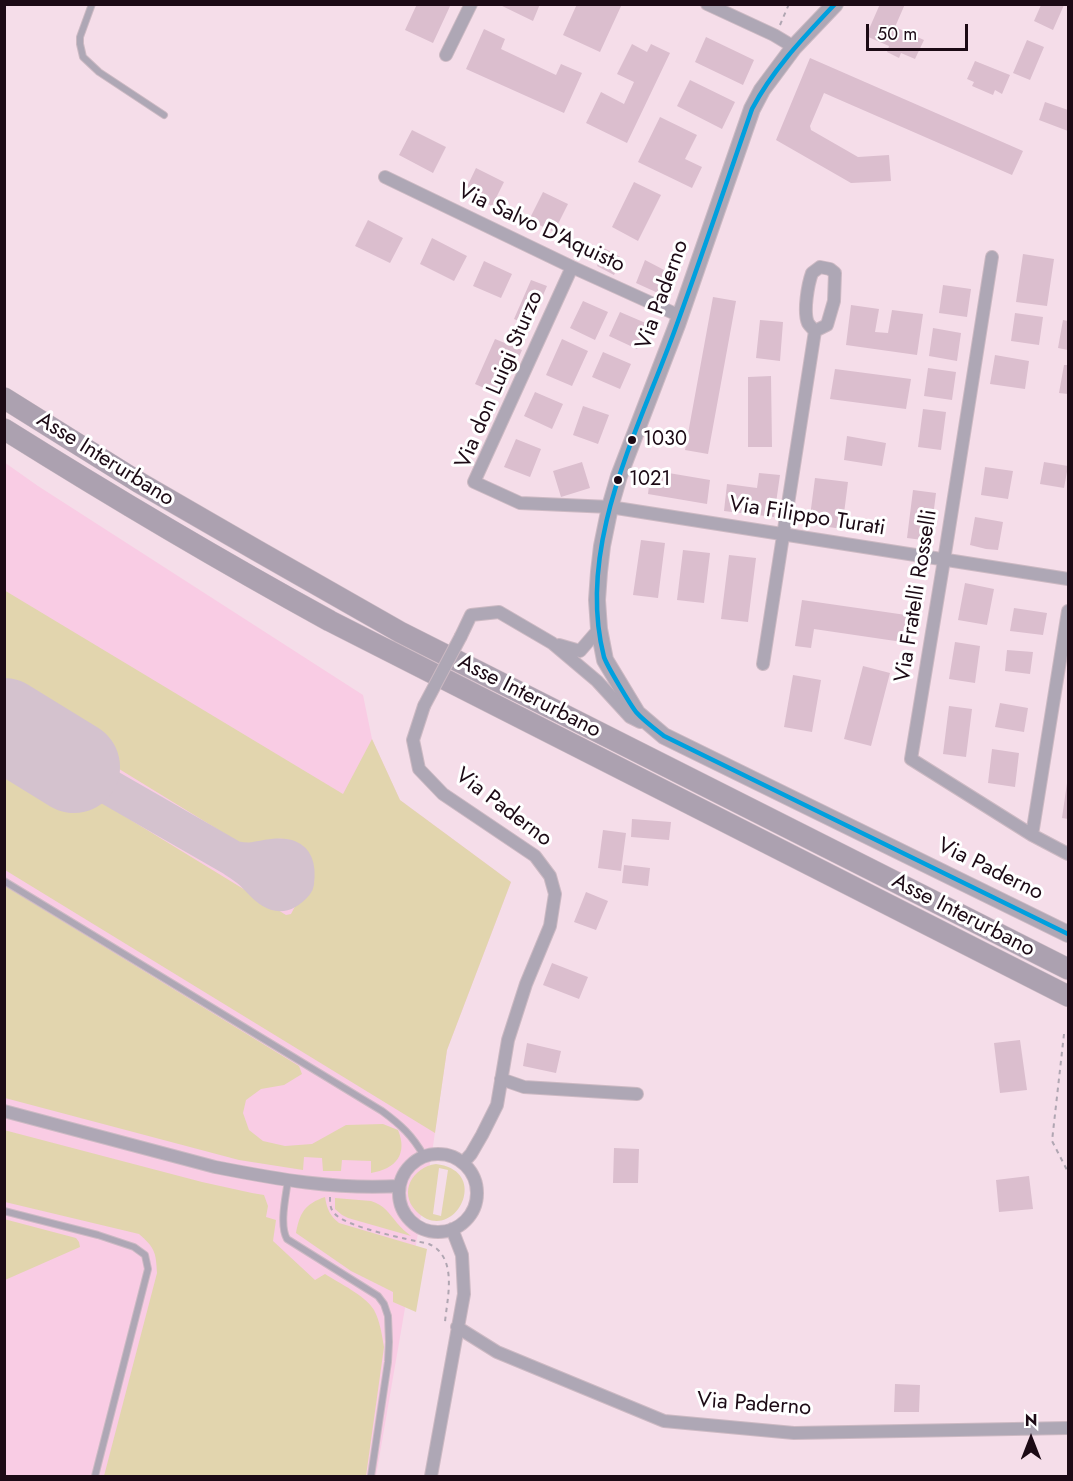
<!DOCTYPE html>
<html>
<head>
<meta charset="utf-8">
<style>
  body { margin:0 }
  #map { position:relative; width:1073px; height:1481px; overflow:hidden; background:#f5dde9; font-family:Jost,sans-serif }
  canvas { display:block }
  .frame { position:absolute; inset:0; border:6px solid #1c0a15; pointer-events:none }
  .north { position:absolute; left:1001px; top:1409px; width:60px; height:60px; -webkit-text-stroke:4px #fff; paint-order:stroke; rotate:0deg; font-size:16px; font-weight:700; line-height:24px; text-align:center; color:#1c0a15 }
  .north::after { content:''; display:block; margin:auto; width:21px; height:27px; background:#1c0a15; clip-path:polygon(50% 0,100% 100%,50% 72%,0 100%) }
  .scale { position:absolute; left:866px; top:24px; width:102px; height:27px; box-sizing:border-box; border:3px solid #1c0a15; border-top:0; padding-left:8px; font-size:18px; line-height:21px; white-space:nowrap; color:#1c0a15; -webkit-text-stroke:4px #fff; paint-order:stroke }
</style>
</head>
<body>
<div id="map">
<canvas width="1073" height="1481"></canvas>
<div class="frame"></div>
<div class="north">N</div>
<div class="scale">50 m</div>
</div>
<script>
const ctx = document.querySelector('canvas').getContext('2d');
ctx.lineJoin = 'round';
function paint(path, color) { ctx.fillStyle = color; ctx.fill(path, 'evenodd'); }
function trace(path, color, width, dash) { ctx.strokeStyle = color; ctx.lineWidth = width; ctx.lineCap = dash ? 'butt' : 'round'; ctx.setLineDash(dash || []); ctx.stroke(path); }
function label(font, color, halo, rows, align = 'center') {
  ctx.font = font + ' Jost,sans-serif'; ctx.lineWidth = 6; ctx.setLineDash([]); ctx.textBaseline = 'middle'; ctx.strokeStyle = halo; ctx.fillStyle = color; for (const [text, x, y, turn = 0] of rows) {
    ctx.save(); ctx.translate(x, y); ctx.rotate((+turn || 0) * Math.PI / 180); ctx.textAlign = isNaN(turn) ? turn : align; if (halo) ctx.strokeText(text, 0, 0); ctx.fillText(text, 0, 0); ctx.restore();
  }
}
const built = new Path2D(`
  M4,462l34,24 325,209 9,44 28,61 111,82 -64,168 -14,96 -57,330h-371z`);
const green = new Path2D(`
  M4,590l339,204 29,-55 28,61 111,82 -64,168 -12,83 -430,-263v-127l281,172 5,-1c6,-12 16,-25 18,-39 4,-19 -12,-39 -32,-36 -7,2 -15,7 -21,11l-8,-2 -243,-149z
  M5,886l294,180 3,8 -18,11 -23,4 -15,11 -3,13 6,17 14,11 22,5 27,-2 34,-19 37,-1 15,6c10,24 -2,39 -27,43v-12l-29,-1 -1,11h-18l-1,-13 -18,-1 -1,13 -64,-10 -234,-62z
  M4,1130l198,52 50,11 12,2 4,11 -2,11 10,3 -3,21 42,39 10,-6c14,9 41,22 49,36 6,11 8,25 10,37l-18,129h-262l53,-203c-1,-21 -2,-25 -18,-39l-134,-32z
  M436,1164c58,7 16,84 -20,47 -18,-19 -3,-44 20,-47zM439,1168l9,2 -7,46 -8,-2z
  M325,1197c2,12 5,19 14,26l88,26 -11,63 -23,-10v-10l-42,-21 -55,-38c4,-21 9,-29 29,-36z
  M335,1198l36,3c13,4 18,12 26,22 4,5 9,9 14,13l-63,-18 -6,-3 -7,-6z
  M4,1219l72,19 3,4 1,5 -75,33z`);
const taxiway = new Path2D(`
  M74,767l160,92c7,5 14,9 20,15 14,14 24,30 42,9 5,-36 -20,-26 -42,-23 -6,1 -13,0 -20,-1`);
const runway = new Path2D(`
  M4,724l70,43`);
const building = new Path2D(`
  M417,4h34l-18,39 -28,-13z
  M498,4h42l-7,17z
  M577,4h45l-22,48 -37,-17z
  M880,4h25l-10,23 29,13 -9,19 -14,-6 -2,5 -12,-6 2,-6 -23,-10z
  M1041,5h23l-11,25 -19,-9z
  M484,29l21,10 -4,10 55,26 5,-11 21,9 -18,40 -98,-44z
  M706,37l48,23 -11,25 -48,-23z
  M1027,40l17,7 -14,33 -17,-7z
  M632,44l15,8 4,-8 19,9 -43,90 -41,-20 15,-31 23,12 10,-22 -17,-8z
  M810,58l213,93 -11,24 -188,-82 -14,33 1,4 47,27 31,-2 2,26 -40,2 -75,-43z
  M975,61l35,14 -8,19 -7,-4 -2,5 -21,-9 2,-4 -7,-3z
  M690,80l45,22 -13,27 -45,-23z
  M1045,102l23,8v21l-29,-11z
  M660,117l37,18 -12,24 17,8 -10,21 -54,-26z
  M412,130l34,17 -13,26 -34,-18z
  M476,168l28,14 -12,24 -28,-13z
  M634,182l27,13 -23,46 -26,-14z
  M543,192l25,12 -14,28 -25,-12z
  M368,220l35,18 -13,25 -35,-17z
  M432,238l35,18 -13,25 -34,-17z
  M604,248l18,10 -8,17 -17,-9z
  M1023,254l31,5 -7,47 -31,-4z
  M645,260l23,12 -10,21 -22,-10z
  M484,261l28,13 -11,24 -28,-12z
  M531,280l16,6 -17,40 -16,-7z
  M943,285l28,4 -4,28 -28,-4z
  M713,297l23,4 -28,153 -23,-4z
  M583,301l25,11 -13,28 -25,-12z
  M851,305l28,4 -4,23 13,1 4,-23 31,4 -6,41 -71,-10z
  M620,312l28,12 -11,25 -28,-13z
  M1015,313l28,4 -4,28 -28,-4z
  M760,320l23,2 -3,39 -24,-3z
  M1063,320l5,1v29l-10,-2z
  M933,328l28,5 -4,28 -28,-5z
  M495,339l27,11 -20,46 -27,-12z
  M562,339l26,12 -16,35 -26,-11z
  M603,352l28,12 -11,25 -28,-12z
  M995,355l34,6 -4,28 -35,-5z
  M1064,365h4v29l-9,-1z
  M928,368l28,4 -4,28 -28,-4z
  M835,369l76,10 -5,30 -76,-10z
  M771,376l1,71h-24v-70z
  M535,392l28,12 -11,25 -28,-13z
  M583,406l26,9 -11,29 -25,-9z
  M923,409l23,3 -5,38 -23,-3z
  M847,436l39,7 -4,23 -38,-6z
  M516,439l25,10 -11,28 -26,-10z
  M582,462l8,26 -29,9 -8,-26z
  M1044,462l24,4 -4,22 -24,-4z
  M985,467l28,4 -5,28 -27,-4z
  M651,470l59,10 -3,24 -59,-10z
  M759,473l21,2 -6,42 -50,-6 3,-27 30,4z
  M815,478l33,4 -6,47 -33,-5z
  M913,490l23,3 -6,48 -23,-3z
  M975,517l28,5 -5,28 -12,-1 -16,-4z
  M641,540l24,3 -7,55 -25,-3z
  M683,550l27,3 -6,50 -27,-3z
  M729,555l27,3 -8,64 -27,-3z
  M965,583l29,6 -7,36 -29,-5z
  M802,600l111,16 -4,27 -95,-14 -3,19 -16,-2z
  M1014,608l33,5 -4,22 -33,-4z
  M955,642l25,4 -5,37 -26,-4z
  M1007,650l26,2 -3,22 -25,-3z
  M863,666l27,7 -19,73 -27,-7z
  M793,675l28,5 -9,52 -28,-5z
  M1000,703l28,5 -4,24 -29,-5z
  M949,706l23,3 -6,48 -23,-3z
  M992,749l27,4 -4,34 -27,-4z
  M1067,783h1v36l-6,-1z
  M632,819l39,3 -2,18 -38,-3z
  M603,830l23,3 -5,38 -23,-3z
  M624,865l26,3 -2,18 -26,-3z
  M586,892l22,9 -12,29 -22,-8z
  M552,963l36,14 -9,22 -36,-14z
  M1020,1040l7,50 -27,3 -6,-50z
  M527,1043l34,8 -5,22 -33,-7z
  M614,1148l25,1 -1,34h-25z
  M1029,1176l4,33 -34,3 -3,-32z
  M895,1384l25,1 -1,27h-25z`);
const path = new Path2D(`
  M780,25l9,-21
  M1064,1034l-12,107 16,31
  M330,1197c0,7 0,12 5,17 13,14 73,25 94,30 2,1 6,3 8,5 19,17 10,51 8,73`);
const service = new Path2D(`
  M92,4l-12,33v7l3,13 16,15 65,43
  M4,881l378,230c19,14 30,24 42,45
  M288,1180c-2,16 -9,45 -1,59l91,57 6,8 4,12 1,26 -1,20 -17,114
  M4,1211l94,24 36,12 11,8 3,14 -53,207`);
const minor = new Path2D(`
  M707,4l67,31 20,12
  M446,55l25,-51
  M385,177l187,90 108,49
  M992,257l-48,303 -33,199 121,76 36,19
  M572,267l-98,215 46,21 90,4 458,72
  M820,267l10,2 5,4 -1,28 -7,24 -12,6c-2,-2 -6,-6 -7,-8 -5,-11 0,-39 4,-50z
  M461,636l10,-21 28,-3 53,31 45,38 33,36 10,5
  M559,645l21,6 19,-22
  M763,664l52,-333
  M424,706l-11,34 6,29 24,25 92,62 15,20 5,18 -5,32 -24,58 -18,56 -11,65 -15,30 -11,19 -8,9
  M1032,835l36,-224
  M501,1079l23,8 113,7
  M4,1111l211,56c61,12 122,23 184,19
  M399 1193a39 39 0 1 1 78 0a39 39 0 1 1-78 0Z
  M457,1327l40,25 167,69 130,12 274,-5
  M431,1476l33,-182 -2,-39 -10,-26`);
const tertiary = new Path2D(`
  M835,4l-41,43 -32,43 -10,19 -75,216 -58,151 -9,31 -8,39 -3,26 -2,28 2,29 6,31 32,53 27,23 404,198`);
const trunk = new Path2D(`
  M4,398l136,85 116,67 144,82 668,337
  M4,429c107,67 215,131 326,192l738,375`);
const minorBridge = new Path2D(`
  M424,706l37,-70`);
const bus1 = new Path2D(`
  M835,4c-31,33 -62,65 -83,105 -25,72 -49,144 -75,215 -37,104 -102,220 -73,333 3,9 26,47 32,55 8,9 19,17 28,24l404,198`);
const markers = [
  [632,440,5,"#1c0a15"],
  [618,480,5,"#1c0a15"]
];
const busNames = [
  ["1030",643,440],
  ["1021",629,480]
];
const streetNames = [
  ["Via Salvo D'Aquisto",541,229,25],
  ["Via Paderno",663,295,-70],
  ["Via don Luigi Sturzo",500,380,-67],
  ["Asse Interurbano",105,460,32],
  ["Via Filippo Turati",807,517,9],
  ["Via Fratelli Rosselli",917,596,-81],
  ["Asse Interurbano",529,697,27],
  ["Via Paderno",503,808,37],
  ["Via Paderno",990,870,26],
  ["Asse Interurbano",963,916,27],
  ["Via Paderno",754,1405,4]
];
paint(built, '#f9cce4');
paint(green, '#e2d5ae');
trace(taxiway, '#d4c2ce', 36);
trace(runway, '#d4c2ce', 92);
paint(building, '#dbbece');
trace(service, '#ccb9c3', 8);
trace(minor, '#ccb9c3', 14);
trace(tertiary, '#ccb9c3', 18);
trace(trunk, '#ccb9c3', 22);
trace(path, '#b0a6b2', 2, [4.5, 4.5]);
trace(service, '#aea7b5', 6);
trace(minor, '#aea7b5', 12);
trace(tertiary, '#aea7b5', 16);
trace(trunk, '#aca1b0', 21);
trace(minorBridge, '#ccb9c3', 14, []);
trace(minorBridge, '#aea7b5', 12);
trace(bus1, '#00a0de', 4.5);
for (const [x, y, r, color] of markers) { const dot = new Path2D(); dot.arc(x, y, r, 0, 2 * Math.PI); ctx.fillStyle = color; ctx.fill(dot); trace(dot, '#fff', 2); }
label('20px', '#1c0a15', '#fff', busNames, 'left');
label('22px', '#1c0a15', '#fff', streetNames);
</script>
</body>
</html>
